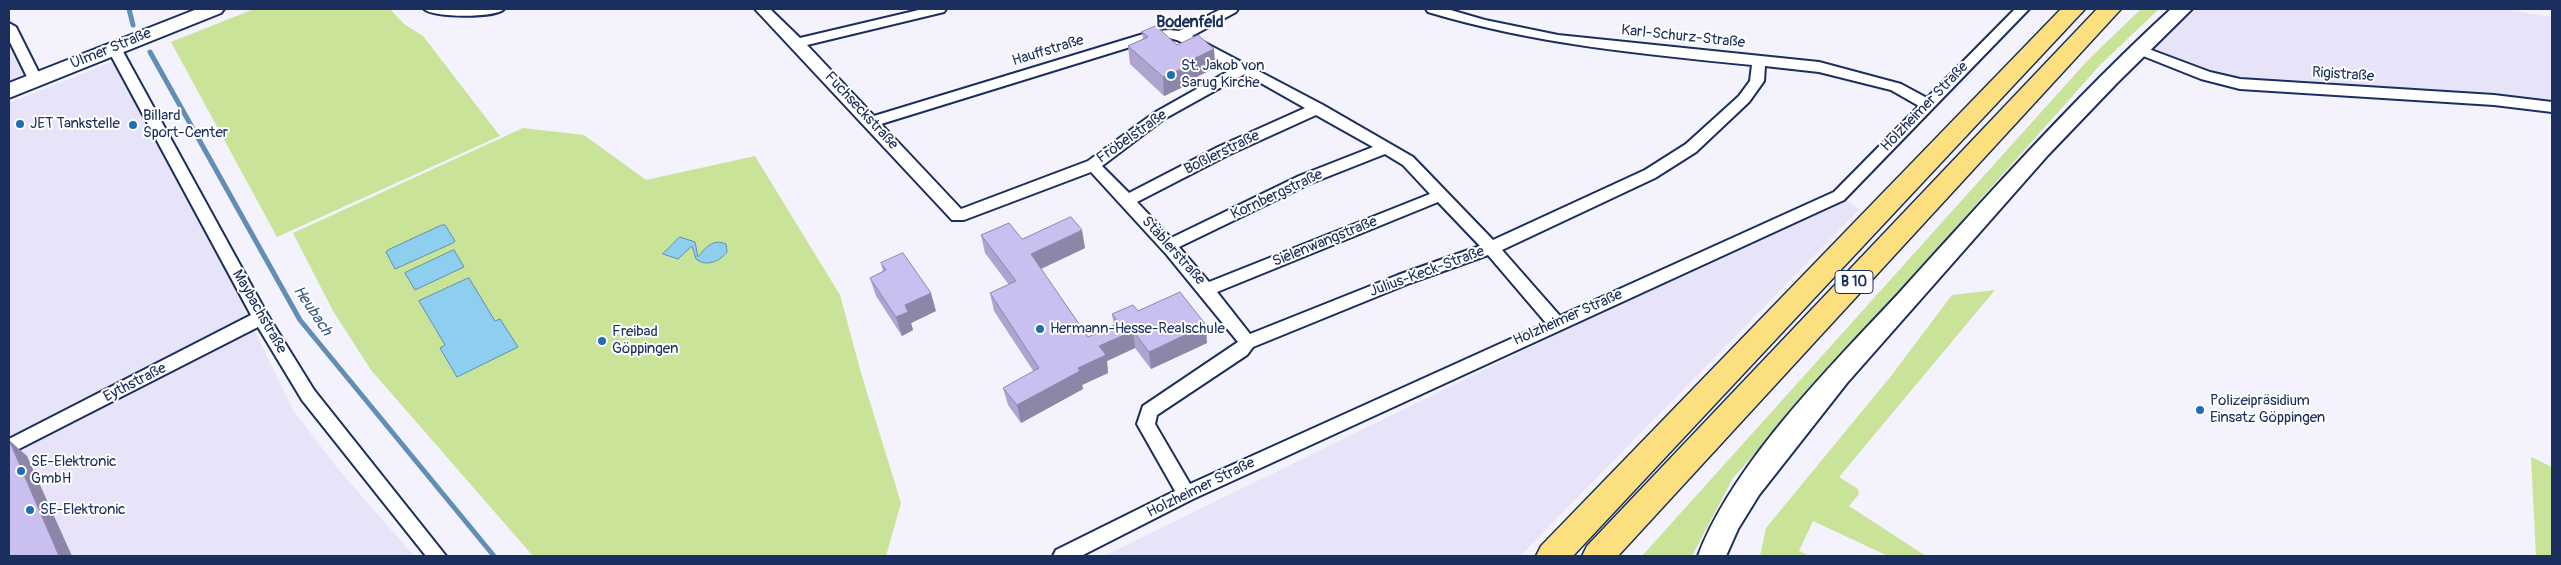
<!DOCTYPE html>
<html>
<head>
<meta charset="utf-8">
<style>
  body { margin:0 }
  #map { position:relative; width:2561px; height:565px; overflow:hidden; background:#f4f2fc; font-family:Pangolin,sans-serif }
  canvas { display:block }
  .frame { position:absolute; inset:0; border:10px solid #1b2f5e; pointer-events:none }
</style>
</head>
<body>
<div id="map">
<canvas width="2561" height="565"></canvas>
<div class="frame"></div>
</div>
<script>
const ctx = document.querySelector('canvas').getContext('2d');
ctx.lineJoin = 'round';
function paint(path, color) { ctx.fillStyle = color; ctx.fill(path, 'evenodd'); }
function trace(path, color, width, dash) { ctx.strokeStyle = color; ctx.lineWidth = width; ctx.lineCap = dash ? 'butt' : 'round'; ctx.setLineDash(dash || []); ctx.stroke(path); }
function label(font, color, halo, rows, align = 'center') {
  ctx.font = font + ' Pangolin,sans-serif'; ctx.lineWidth = 4; ctx.setLineDash([]); ctx.textBaseline = 'middle'; ctx.strokeStyle = halo; ctx.fillStyle = color; for (const [text, x, y, turn = 0] of rows) {
    ctx.save(); ctx.translate(x, y); ctx.rotate((+turn || 0) * Math.PI / 180); ctx.textAlign = isNaN(turn) ? turn : align; if (halo) ctx.strokeText(text, 0, 0); ctx.fillText(text, 0, 0); ctx.restore();
  }
}
const built = new Path2D(`
  M2197,9h306l49,8v95l-35,-5 -311,-27 -62,-22 37,-36z
  M9,38l20,39 -20,8z
  M112,62l85,149 96,199 45,59 76,87h-405v-453z
  M1843,198l17,11 -340,347h-416l474,-232z`);
const green = new Path2D(`
  M254,9h136l14,15 19,12 77,100 -223,101 -106,-195z
  M2141,9h18l-59,56 -367,413 -41,78h-50l446,-496z
  M523,128l61,7 62,45 109,-24 85,139 21,78 40,130 -15,53h-353l-162,-186 -38,-59 -40,-78z
  M1995,290l-156,187 19,12 1,5 -10,12 77,50h-38l-75,-35 -14,30 11,5h-50l6,-28 125,-152 61,-81z
  M2531,457l21,10v89h-16z`);
const water = new Path2D(`
  M442,225h3l10,16 -2,2 -58,26 -9,-17 2,-2z
  M680,237l15,5 3,15c7,-9 15,-19 28,-13l1,8c-8,10 -21,15 -31,7l-4,-13 -14,13 -15,-5z
  M454,250l10,17 -49,23 -10,-17z
  M469,278l26,43 5,-2 18,28 -61,30 -17,-29 5,-3 -26,-44z`);
const stream = new Path2D(`
  M129,9l4,16
  M150,52l150,268 194,236`);
const street = new Path2D(`
  M424,9h80c-7,9 -72,9 -80,0z
  M755,9h15l30,29 123,-29h23l-2,3 -137,33 67,71 276,-84 19,-2 10,1 42,-22h17l-2,3 -44,24 131,69 90,52 80,83 152,-70 41,-26 53,-48 11,-15 2,-16c-110,-11 -218,-21 -324,-53l-2,-3h21l38,11 73,15 261,27 82,22 26,14 88,-89h14l-185,191 -651,299 -112,57h-28l3,-6 119,-59 -38,-67 6,-18 95,-64 -71,-87 -76,-83 -127,48h-12zM1169,38l8,2 57,28 -80,45 -66,48 -127,48 -80,-85 275,-85zM1765,66l54,6 72,18 28,16 -85,86 -274,124 -58,-66 153,-72 41,-26 53,-50 15,-21zM1245,74l60,34 -87,39 -89,46 -27,-27 62,-47zM1316,115l57,32 -74,29 -128,62 -34,-36 91,-47zM1385,154l18,11 27,29 -221,88 -30,-35 130,-63zM1438,202l42,44 -82,29 -148,59 -33,-42zM1488,255l58,68 -356,161 -35,-60 2,-9 90,-60 6,-8 157,-64z
  M9,23l7,4 27,54 -2,3 -5,2 -7,-5 -20,-41z
  M114,44l7,4 146,266 47,76 132,166h-20l-124,-156 -44,-73 -249,127v-15l242,-124 -144,-267z
  M2138,45l72,27 30,7 254,16 58,7v10l-58,-7 -254,-16 -39,-10 -68,-27 -2,-3z`);
const secondary = new Path2D(`
  M197,9h27l-3,4 -212,85v-15z
  M2171,9h21l-75,74 -69,72 -201,228 -88,112 -21,34 -12,27h-28c35,-93 133,-190 201,-263 88,-97 175,-195 272,-284z`);
const highway = new Path2D(`
  M2061,9h24l-512,547h-37l5,-10z
  M2097,9h24l-503,547h-36l5,-10z`);
const wall = new Path2D(`
  M1142,32l35,13 37,4 1,19 -31,15 1,3 -21,10 -34,-32 -2,-18 15,-7z
  M981,235l104,13 -44,21 47,68 26,-12 -2,-11 26,-3 69,32 -56,26 -16,-21 -28,13 1,12 -26,12 1,4 -62,34 -13,-18 -5,-17 31,-16 -40,-61 -4,-18 19,-8 -24,-32z
  M881,263l55,48 -25,12 2,7 -11,6 -26,-40 -6,-18 13,-7z`);
const shadedWall = new Path2D(`
  M1214,49l1,19 -31,15 1,3 -21,10 -1,-19 18,-12z
  M1082,230l3,18 -51,24 -3,-18z
  M931,293l5,18 -25,12 2,7 -11,6 -6,-19 9,-12z
  M1206,325l1,18 -56,26 -2,-17z
  M1133,331l2,17 -28,13 1,12 -26,12 1,4 -62,34 -4,-18 61,-37 21,-22z
  M9,440l18,16 45,100h-13z`);
const building = new Path2D(`
  M1156,26l21,19 21,-10 16,14 -33,16 3,3 -21,9 -35,-31 20,-9 -6,-5z
  M1071,217l11,13 -51,24 57,83 31,-14 -7,-9 21,-9 5,6 42,-19 26,33 -57,27 -16,-21 -34,15 7,9 -28,13 2,3 -63,34 -14,-17 36,-20 -49,-75 26,-12 -35,-46 28,-12 13,16z
  M903,253l28,40 -26,12 3,7 -12,5 -26,-39 16,-8 -5,-7z
  M9,440l50,116h-50z`);
const markers = [
  [1171,75,5,"#1f6fb2"],
  [20,124,5,"#1f6fb2"],
  [133,125,5,"#1f6fb2"],
  [1040,329,5,"#1f6fb2"],
  [602,341,5,"#1f6fb2"],
  [2200,410,5,"#1f6fb2"],
  [21,471,5,"#1f6fb2"],
  [30,510,5,"#1f6fb2"]
];
const shields = [
  [1854,282,38]
];
const shieldNames = [
  ["B 10",1854,282]
];
const streetNames = [
  ["Karl-Schurz-Straße",1683,37,6],
  ["Ulmer Straße",111,49,-22],
  ["Hauffstraße",1048,51,-17],
  ["Rigistraße",2343,75,4],
  ["Holzheimer Straße",1925,107,-46],
  ["Fuchseckstraße",861,111,47],
  ["Fröbelstraße",1132,137,-35],
  ["Boßlerstraße",1222,153,-26],
  ["Kornbergstraße",1277,195,-25],
  ["Sielenwangstraße",1325,242,-22],
  ["Stäblerstraße",1173,251,48],
  ["Julius-Keck-Straße",1427,272,-20],
  ["Maybachstraße",259,312,60],
  ["Holzheimer Straße",1568,318,-24],
  ["Eythstraße",135,383,-27],
  ["Holzheimer Straße",1201,488,-26]
];
const poiNames = [
  ["St. Jakob von",1181,66],
  ["Sarug Kirche",1181,83],
  ["Billard",143,116],
  ["Sport-Center",143,133],
  ["JET Tankstelle",30,124],
  ["Hermann-Hesse-Realschule",1050,329],
  ["Freibad",612,332],
  ["Göppingen",612,349],
  ["Polizeipräsidium",2210,401],
  ["Einsatz Göppingen",2210,418],
  ["SE-Elektronic",31,462],
  ["GmbH",31,479],
  ["SE-Elektronic",40,510]
];
const neighbourhoodNames = [
  ["Bodenfeld",1190,23]
];
const waterNames = [
  ["Heubach",312,311,56]
];
paint(built, '#e7e3f9');
paint(green, '#c9e399');
paint(water, '#8eceef');
trace(water, '#608eb5', 1);
trace(stream, '#608eb5', 5);
trace(street, '#1b2f5e', 4);
trace(secondary, '#1b2f5e', 4);
trace(highway, '#1b2f5e', 3);
paint(street, '#fff');
paint(secondary, '#fff');
paint(highway, '#fce080');
paint(wall, '#ada4cf');
paint(shadedWall, '#8d86a9');
paint(building, '#c9bff1');
trace(building, '#8d86a9', 1);
for (const [x, y, r, color] of markers) { const dot = new Path2D(); dot.arc(x, y, r, 0, 2 * Math.PI); ctx.fillStyle = color; ctx.fill(dot); trace(dot, '#fff', 2); }
for (const [x, y, w] of shields) { const box = new Path2D(); box.roundRect(x - w / 2, y - 11.5, w, 23, 4); ctx.fillStyle = '#fff'; ctx.fill(box); trace(box, '#1b2f5e', 1); }
label('bold 14px', '#1b2f5e', null, shieldNames);
label('15px', '#1b2f5e', '#fff', streetNames);
label('15px', '#1b2f5e', '#fff', poiNames, 'left');
label('bold 16px', '#1b2f5e', '#fff', neighbourhoodNames);
label('italic 16px', '#3e5f8a', '#fff', waterNames);
</script>
</body>
</html>
